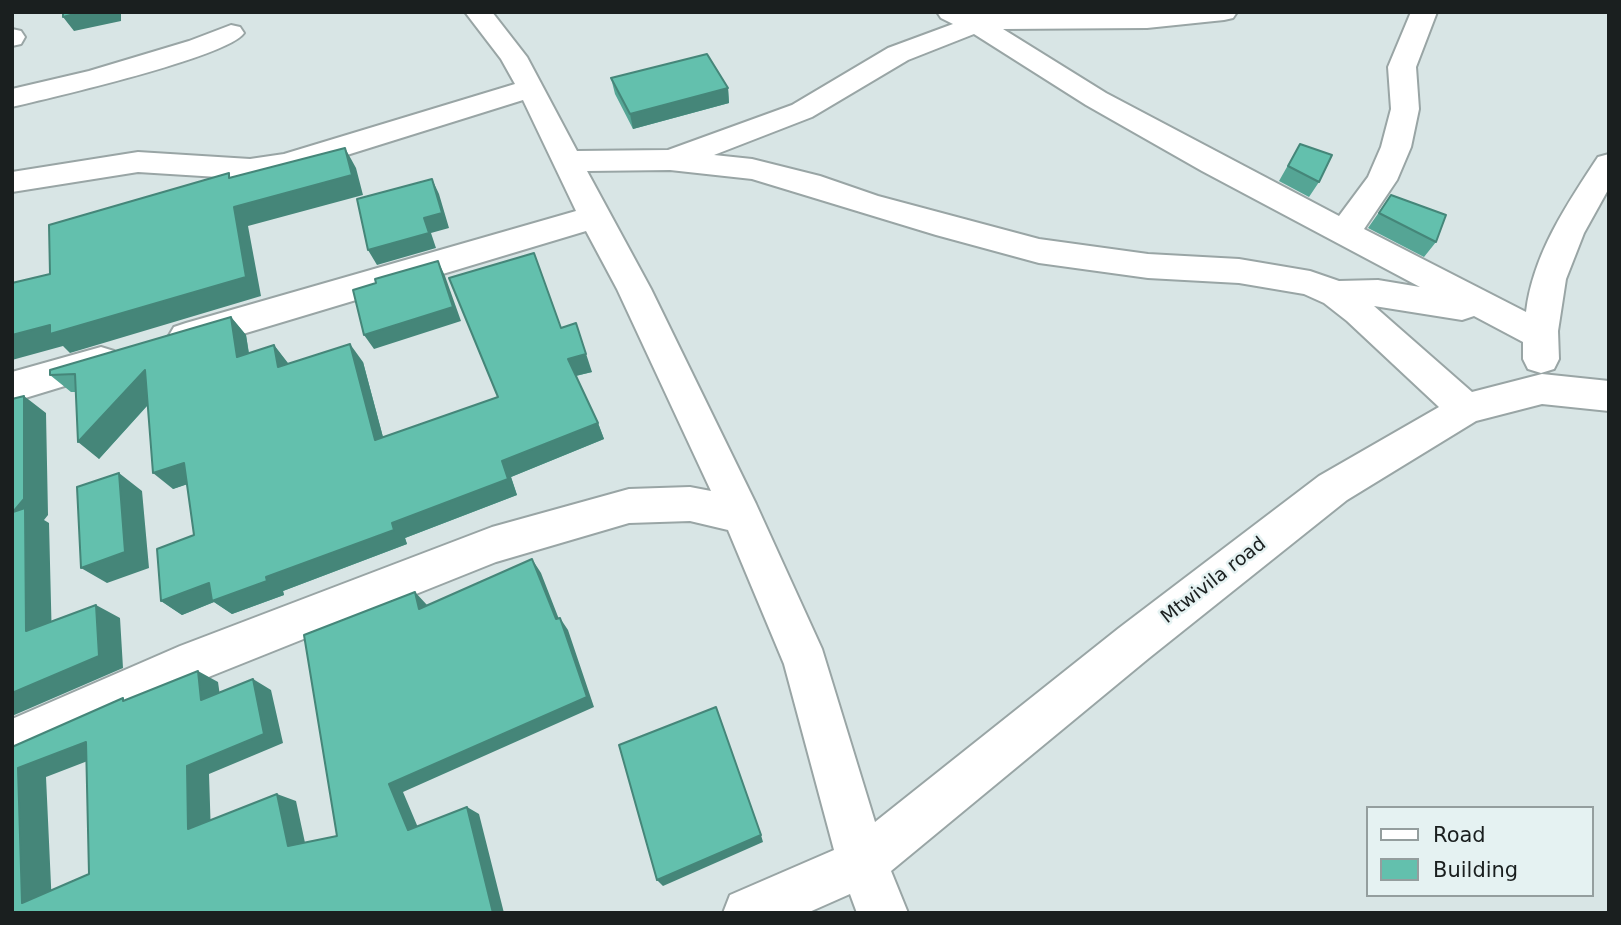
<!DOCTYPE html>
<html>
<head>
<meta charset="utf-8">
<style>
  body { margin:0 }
  #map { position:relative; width:1621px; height:925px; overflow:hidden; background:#d8e5e5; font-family:"DejaVu Sans",sans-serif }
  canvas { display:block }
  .frame { position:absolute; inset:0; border:14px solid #1a1f1f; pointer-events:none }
  .legend { position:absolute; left:1366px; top:806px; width:228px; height:91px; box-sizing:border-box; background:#e5f2f2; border:2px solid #949e9e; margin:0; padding:9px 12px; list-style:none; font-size:21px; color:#1a1f1f }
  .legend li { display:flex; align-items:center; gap:14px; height:35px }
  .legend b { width:35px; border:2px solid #949e9e }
</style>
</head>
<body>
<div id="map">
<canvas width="1621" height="925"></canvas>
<div class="frame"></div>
<ul class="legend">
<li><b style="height:9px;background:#fff"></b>Road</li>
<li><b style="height:19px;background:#63c0ad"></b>Building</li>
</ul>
</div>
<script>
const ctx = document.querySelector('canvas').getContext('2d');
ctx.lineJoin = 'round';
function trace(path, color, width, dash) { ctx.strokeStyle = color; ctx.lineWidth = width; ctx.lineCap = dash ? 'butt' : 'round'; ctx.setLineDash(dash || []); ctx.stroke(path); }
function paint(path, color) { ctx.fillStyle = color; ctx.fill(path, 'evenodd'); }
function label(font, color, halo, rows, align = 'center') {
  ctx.font = font + ' "DejaVu Sans",sans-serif'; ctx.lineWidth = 5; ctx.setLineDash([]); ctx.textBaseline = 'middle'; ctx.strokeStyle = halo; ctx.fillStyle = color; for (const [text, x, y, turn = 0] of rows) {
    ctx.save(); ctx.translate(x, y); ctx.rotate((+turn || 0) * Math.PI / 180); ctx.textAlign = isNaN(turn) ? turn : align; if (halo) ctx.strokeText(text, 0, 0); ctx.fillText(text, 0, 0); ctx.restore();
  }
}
const minor = new Path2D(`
  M465,12h27l35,45 50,94 91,-1 124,-45 96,-57 65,-24 -12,-6 -4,-6c25,0 46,4 70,1l230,-1 -4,6 -9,2 -77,8 -144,1 103,64 233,123 29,-39 13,-30 10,-38 -3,-42 23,-55h26l-21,55 3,42 -8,38 -14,33 -33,49 162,83c7,-58 41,-108 72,-155l11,-3v34l-25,45 -18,46 -8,52 1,28 -5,10 -13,4 -13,-4 -5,-10v-17l-49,-26 -12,4 -88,-14 98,86 70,-18 67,7v30l-67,-7 -66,17 -129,79 -198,158 -258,213 17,42h-51l-7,-19 -43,19h-84l7,-18 104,-45 -50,-186 -56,-134 -38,-9 -61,2 -133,39 -285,114 -199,90v-47l168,-73 312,-119 137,-38 61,-2 21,4 -94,-202 -31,-58 -400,120 -12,-4 -6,-10 6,-10 12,-4 390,-112 -53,-111 -237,74 -36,5 -112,-7 -126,20v-20l126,-20 112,7 34,-5 231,-70 -14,-25zM974,34l112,71 116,66 218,116 -42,-7 -39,1 -29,-10 -71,-12 -91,-5 -109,-15 -161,-43 -58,-20 -68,-17 -38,-4 98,-38 96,-57zM670,170l82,9 184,56 103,28 109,15 91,5 65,11 20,9 23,18 92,86 -120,69 -200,152 -244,194 -53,-173 -66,-145 -105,-215 -64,-118z
  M231,25l9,2 4,6c-16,24 -194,65 -232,74v-18l77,-18 100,-30z
  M12,29l9,2 4,6 -4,7 -9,2z
  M101,347l13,4 5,10 -5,10 -102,31v-30z`);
const wall = new Path2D(`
  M611,78l117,10 1,15 -96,26 -18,-35z
  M1300,144l19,38 -10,15 -30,-16z
  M1391,195l45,47 -12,15 -56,-29z
  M231,317l15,18 3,18 25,-8 14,19 75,-2 20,75 115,-40 63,-69 31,44 -16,4 22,47 6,16 -93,38 6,18 -112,43 2,6 -124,47 1,4 -52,19 -18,-12 -32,13 -21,-14 33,-66 -7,-51 -14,5 -25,-84 -49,54 -24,-67h-4l-21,-17z`);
const shadedWall = new Path2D(`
  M82,12h39v9l-47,10 -11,-14z
  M728,88l1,15 -96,26 -3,-15z
  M345,148l11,20 7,27 -115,31 13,70 -191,57 -7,-7 -51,14v-25l222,-128z
  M432,179l7,15 10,34 -18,5 5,15 -59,17 -9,-15 56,-32z
  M438,261l7,15 16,45 -87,28 -10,-14z
  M231,317l15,18 6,40 -15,-18z
  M576,323l16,49 -17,4 -7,-17z
  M350,344l13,18 25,94 -13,-16z
  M274,345l14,18 5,22 -15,-18z
  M145,370l18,18 -64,71 -21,-17z
  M24,396l22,17 2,102 -4,5 5,3 3,121 -26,-13 -13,-119z
  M598,423l6,16 -93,38 6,18 -112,43 2,6 -124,47 1,4 -52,19 -18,-12 -32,13 -21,-14 48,-18 57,-6 126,-54 110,-62z
  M184,463l19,16 -30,10 -20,-16z
  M119,473l23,18 7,77 -42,15 -26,-15z
  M532,559l9,14 23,59 -8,-13z
  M415,592l12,13 -8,4z
  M96,605l24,13 3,50 -111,48v-23z
  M560,618l8,12 26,77 -191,85 19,45 -14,-7 -19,-46z
  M198,671l20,11 4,28 -21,-10z
  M253,679l18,11 12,53 -74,31 2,62 -23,-7 -1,-63z
  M86,742l25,10 -65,25 6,130 -30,-4 -4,-135z
  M277,794l19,7 11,51 -19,-6z
  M467,807l12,7 25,99h-11z
  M761,835l2,7 -100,44 -6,-6z`);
const building = new Path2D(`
  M63,12h19l-19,5z
  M707,54l21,34 -98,26 -19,-36z
  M1300,144l32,11 -13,27 -31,-16z
  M345,148l7,27 -118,32 12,70 -196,57v-9l-38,10v-52l38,-9 -1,-49 180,-52v5z
  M432,179l10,34 -18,5 5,15 -61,17 -11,-51z
  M1391,195l55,20 -10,27 -57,-29z
  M534,253l27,75 15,-5 10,31 -18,5 30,64 -96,38 6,18 -116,44 2,7 -128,47 1,4 -55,20 -3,-18 -48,18 -4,-52 37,-14 -10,-72 -31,10 -8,-103 -67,72 -3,-68 -25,1v-5l181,-53 6,40 37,-12 4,22 72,-23 25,96 123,-43 -49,-119z
  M438,261l15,46 -89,28 -11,-45 23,-7 -1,-4z
  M24,396v103l-11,13 12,-4 1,123 70,-26 3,51 -87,37v-294z
  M119,473l6,79 -44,16 -4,-81z
  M532,559l24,60 4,-1 27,79 -198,87 19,46 59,-23 26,106h-481v-166l111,-49v3l75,-30 3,29 52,-21 11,55 -77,32 1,63 89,-35 11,52 49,-10 -33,-201 111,-43 4,17zM86,742l3,132 -67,29 -4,-135z
  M716,707l45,128 -104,45 -38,-135z`);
const streetNames = [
  ["Mtwivila road",1214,581,-38]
];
trace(minor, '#99a5a5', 4);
paint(minor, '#fff');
paint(wall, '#55a595');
paint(shadedWall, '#458679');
paint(building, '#63c0ad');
trace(building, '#458679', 2);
label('19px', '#1a1f1f', '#e5f2f2', streetNames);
</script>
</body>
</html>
